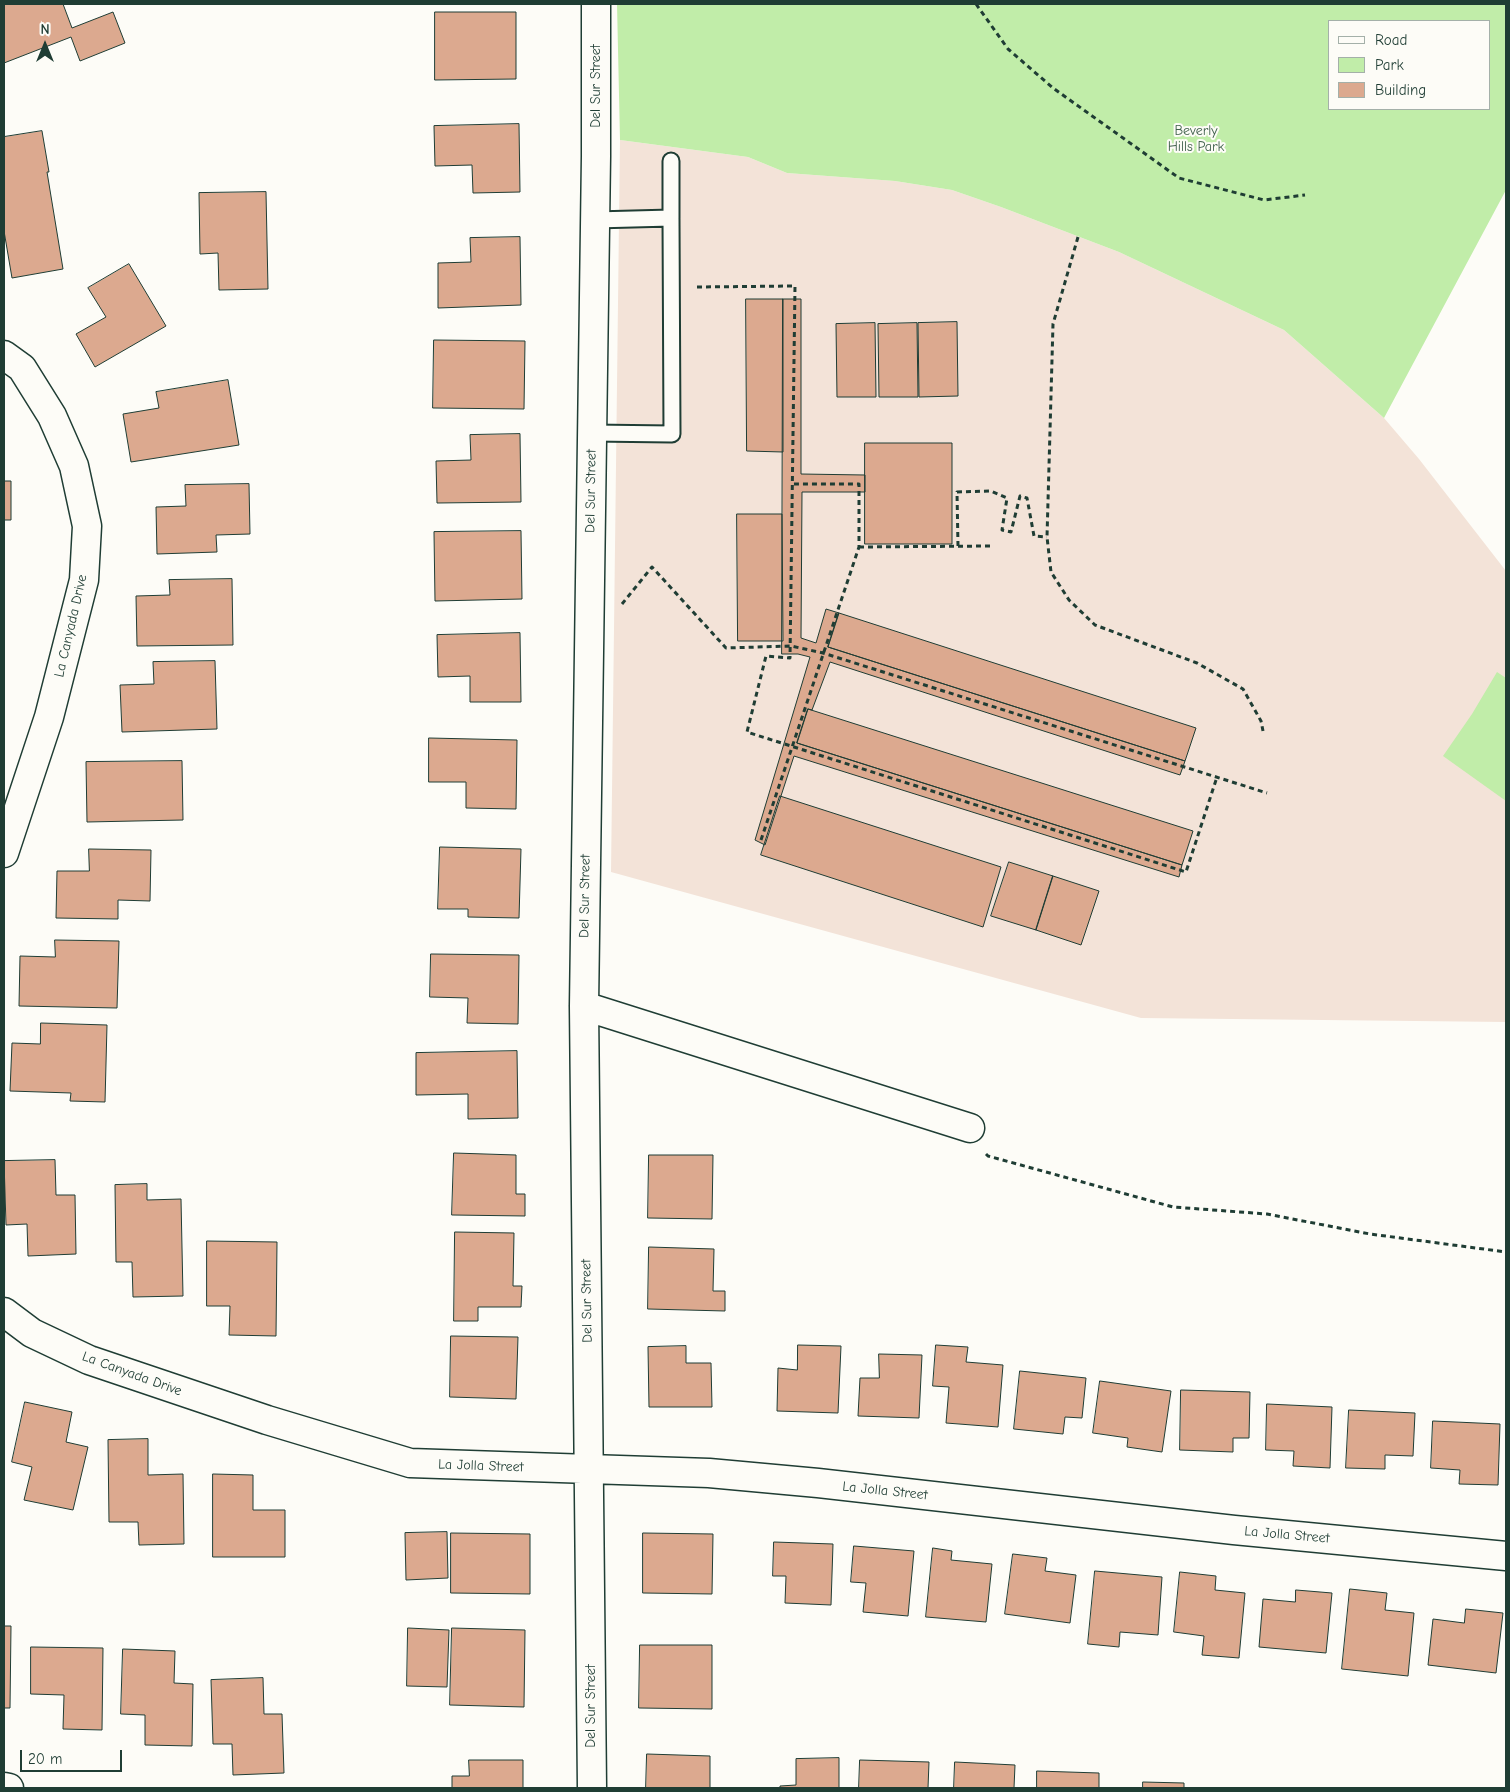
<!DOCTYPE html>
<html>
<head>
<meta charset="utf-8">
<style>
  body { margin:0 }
  #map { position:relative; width:1510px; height:1792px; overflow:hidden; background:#fdfcf7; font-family:"Comic Neue",sans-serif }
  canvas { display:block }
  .frame { position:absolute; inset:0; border:5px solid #1f3d34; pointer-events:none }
  .legend { position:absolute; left:1328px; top:20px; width:162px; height:90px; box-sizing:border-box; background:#fdfcf7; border:1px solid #a4b0a9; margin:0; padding:6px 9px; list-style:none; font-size:15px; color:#1f3d34 }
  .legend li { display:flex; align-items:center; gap:10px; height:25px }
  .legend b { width:25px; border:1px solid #a4b0a9 }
  .north { position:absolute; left:20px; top:20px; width:50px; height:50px; -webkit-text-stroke:4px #fdfcf7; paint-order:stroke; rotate:0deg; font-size:14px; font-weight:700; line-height:20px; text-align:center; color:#1f3d34 }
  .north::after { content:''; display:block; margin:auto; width:18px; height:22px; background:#1f3d34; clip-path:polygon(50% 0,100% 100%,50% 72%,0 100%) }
  .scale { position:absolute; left:20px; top:1750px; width:102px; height:22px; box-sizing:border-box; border:2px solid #1f3d34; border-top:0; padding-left:6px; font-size:15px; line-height:18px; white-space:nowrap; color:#1f3d34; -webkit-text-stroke:4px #fdfcf7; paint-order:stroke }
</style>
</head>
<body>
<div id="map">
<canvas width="1510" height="1792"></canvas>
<div class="frame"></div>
<ul class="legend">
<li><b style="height:6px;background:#fdfcf7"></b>Road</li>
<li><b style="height:14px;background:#c1eda9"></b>Park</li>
<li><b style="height:14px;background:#dca98f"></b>Building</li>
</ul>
<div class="north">N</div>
<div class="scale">20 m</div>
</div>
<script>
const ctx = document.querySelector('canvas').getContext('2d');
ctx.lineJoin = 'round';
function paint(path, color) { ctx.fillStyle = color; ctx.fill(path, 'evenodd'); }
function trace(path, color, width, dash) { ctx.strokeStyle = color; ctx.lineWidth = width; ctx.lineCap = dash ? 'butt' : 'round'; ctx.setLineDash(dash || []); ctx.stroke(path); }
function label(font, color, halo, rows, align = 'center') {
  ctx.font = font + ' "Comic Neue",sans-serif'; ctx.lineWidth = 4; ctx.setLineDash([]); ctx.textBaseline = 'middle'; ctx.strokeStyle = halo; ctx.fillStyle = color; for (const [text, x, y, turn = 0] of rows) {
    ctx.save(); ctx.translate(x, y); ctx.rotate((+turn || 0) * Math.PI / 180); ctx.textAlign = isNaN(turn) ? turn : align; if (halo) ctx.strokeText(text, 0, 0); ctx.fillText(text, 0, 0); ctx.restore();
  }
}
const built = new Path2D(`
  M620,140l128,17 39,16 108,8 57,9 49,17 118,45 165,78 100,88 35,41 87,112v451l-365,-4 -530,-146z`);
const green = new Path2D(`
  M617,4h889v186l-122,228 -100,-88 -165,-78 -118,-45 -49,-17 -57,-9 -108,-8 -39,-16 -128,-17zM1329,21h160v88h-160z
  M1497,672l9,6v123l-63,-45 29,-42z`);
const building = new Path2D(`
  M4,4h59l9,24 41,-16 12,31 -45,18 -9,-24 -67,26z
  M435,12h81v67l-81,1z
  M519,124l1,68 -47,1 -1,-28 -37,1 -1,-40z
  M42,131l7,41h-2l16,97 -51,9 -8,-47v-94z
  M266,192l2,97 -49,1 -1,-37 -18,1 -1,-61z
  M520,237l1,68 -83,3v-45l33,-1 -1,-24z
  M129,264l37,62 -71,41 -19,-33 30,-17 -18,-29z
  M746,299h37v153l-36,-1z
  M783,299h18v175l64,1v17h-63l-1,146 15,5 10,-34 13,4 -11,34 357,114 -5,14 -350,-113 -18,48 -4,-1 -11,34 385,122 -3,12 -385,-121 -29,89 -10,-5 55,-183 -12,-3h-16z
  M957,322l1,74 -39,1 -1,-74z
  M875,323l1,74h-39l-1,-73z
  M917,323l1,74h-39l-1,-73z
  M434,340l91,1 -1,68 -91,-1z
  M228,380l11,65 -108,17 -8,-48 36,-6 -3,-16z
  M520,434l1,68 -84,1 -1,-42 35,-1 -1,-25z
  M865,443h87v101h-87z
  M4,481h7v39h-7z
  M249,484l1,50 -34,1 1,17 -60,2 -1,-47 30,-1 -1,-21z
  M737,514h45l1,127h-45z
  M521,531l1,68 -87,2 -1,-69z
  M232,579l1,66 -96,1 -1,-50 34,-1 -1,-15z
  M839,613l357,115 -11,33 -357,-114z
  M520,633l1,69h-51v-26l-32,1 -1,-42z
  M215,661l2,68 -95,3 -2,-47 34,-1 -1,-22z
  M808,709l385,122 -11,34 -385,-122z
  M429,738l88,2 -1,69 -50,-1v-26h-37z
  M182,761l1,59 -96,2 -1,-60z
  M780,796l221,71 -18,60 -222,-72z
  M440,847l81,2 -2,69 -51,-1v-8h-30z
  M89,849l62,1 -1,51 -32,-1v19l-62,-1 1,-47h32z
  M1009,862l44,14 -17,54 -45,-14z
  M1053,876l46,15 -18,54 -45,-15z
  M55,940l64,1 -2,67 -98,-2 1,-50 35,1z
  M431,954l88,1 -1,69 -51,-1 1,-25 -38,-1z
  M41,1023l66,2 -2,77 -35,-1 1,-8 -61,-2 2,-48 28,1z
  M517,1051l1,67 -50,1v-25l-52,1v-42z
  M454,1153l62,2v39h9v22l-73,-1z
  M649,1155h64l-1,64 -64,-1z
  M55,1160l1,35h19l1,59 -48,2 -1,-32 -21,1 -2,-64z
  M147,1184v16l34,-1 2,97 -50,1 -1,-35h-16l-1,-77z
  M455,1232l59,1 -1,53h9l-1,21h-43v14h-24z
  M207,1241l70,1 -1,94 -47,-1 1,-29h-23z
  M649,1247l65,2 -1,42h12v20l-77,-2z
  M451,1336l67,1 -2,62 -66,-2z
  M798,1345l43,1 -3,67 -61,-2 1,-43 19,2z
  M936,1345l32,2 -2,15 37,3 -5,62 -52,-4 3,-36 -16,-1z
  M686,1346v17h25l1,44h-63l-1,-60z
  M879,1354l43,1 -3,63 -61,-2 2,-38h19z
  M1020,1371l66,7 -4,40 -17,-1 -2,17 -49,-5z
  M1100,1381l71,10 -9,61 -35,-5 1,-9 -35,-5z
  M1181,1390l69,2 -1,46h-16v14l-53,-2z
  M25,1402l47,10 -6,30 22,5 -15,63 -49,-10 8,-33 -20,-5z
  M1267,1404l65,3 -2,61 -37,-2 1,-15 -28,-1z
  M1349,1410l66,3 -2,43 -28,-1v14l-39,-1z
  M1433,1421l67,3 -2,61 -39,-1 1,-14 -29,-2z
  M148,1439v36l35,-1 1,70 -45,1 -1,-23h-29l-1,-82z
  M213,1474l40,1v35h32v47h-72z
  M447,1532l1,46 -42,2 -1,-47z
  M451,1533l79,1v60l-79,-1z
  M643,1533l70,1 -1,60 -69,-1z
  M774,1542l59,2 -2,61 -46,-2 1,-27h-13z
  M854,1546l60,5 -6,65 -45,-4 3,-29 -15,-1z
  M933,1548l19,3 -1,9 41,4 -6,58 -60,-5z
  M1013,1554l34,4 -2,13 31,4 -6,48 -65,-9z
  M1095,1571l67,6 -4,58 -38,-3 -1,15 -31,-3z
  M1180,1572l36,4 -1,14 30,3 -6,65 -37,-3 2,-19 -30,-4z
  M1350,1589l37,4 -2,17 29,3 -6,63 -66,-7z
  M1296,1590l36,3 -6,60 -67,-6 4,-48 32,3z
  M1466,1609l37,4 -7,60 -68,-8 5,-46 31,4z
  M4,1626h7l-1,82h-6z
  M408,1628l41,2 -2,57 -40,-1z
  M452,1628l73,2 -1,77 -74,-2z
  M640,1645h72v64l-73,-1z
  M31,1647l72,1 -1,82 -39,-1 1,-34 -33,-1z
  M123,1649l52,2 -1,32 19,1 -1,62 -47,-1v-30l-24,-1z
  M263,1678l1,36h18l2,59 -51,2 -1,-31h-19l-2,-64z
  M647,1754l63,2v32h-64z
  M839,1758v30h-59v-2l16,-1v-26z
  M469,1760h54v28h-71v-12h17z
  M860,1760l69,2 -1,26h-69z
  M955,1762l60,3 -1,23h-60z
  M1037,1771l62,2v15h-62z
  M1143,1782l41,1v5h-41z`);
const path = new Path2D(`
  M976,4l32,45 45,39 126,90 85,22 41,-5
  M1078,237l-25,87 -6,213 4,35 18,28 26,25 102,38 46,26 18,32 2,10
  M697,287l98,-1 -5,372 -24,-2 -19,76 439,140 31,-95
  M958,546l-1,-54 34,-1 16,7 -5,32 9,2 9,-36 7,2 7,38 13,1
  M859,547l133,-1
  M622,604l30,-37 74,81 65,-2 32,7 444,140
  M761,840l98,-293v-63h-67
  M986,1154l2,2 185,51 94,7 103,20 136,18`);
const service = new Path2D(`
  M671,161v57
  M592,433l80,1 -1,-216 -76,2`);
const minor = new Path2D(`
  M4,355l18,13 30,48 22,50 13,60 -3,54 -35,137 -45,136
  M584,1006l386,122
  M4,1312l28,21 57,27 178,60 143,43 299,10 109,10 416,47 272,26
  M4,1787l5,1
  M592,1788l-8,-782 12,-850v-152`);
const streetNames = [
  ["Del Sur Street",596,86,-90],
  ["Del Sur Street",591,491,-89],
  ["La Canyada Drive",71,626,-77],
  ["Del Sur Street",585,896,-89],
  ["Del Sur Street",587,1301,-91],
  ["La Canyada Drive",132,1374,20],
  ["La Jolla Street",481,1466,2],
  ["La Jolla Street",885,1491,6],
  ["La Jolla Street",1287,1535,5],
  ["Del Sur Street",591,1706,-90]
];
const parkNames = [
  ["Beverly",1196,131],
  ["Hills Park",1196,147]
];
paint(built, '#f3e3d8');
paint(green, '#c1eda9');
paint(building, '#dca98f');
trace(building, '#1f3d34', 1);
trace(service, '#1f3d34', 19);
trace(minor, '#1f3d34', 31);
trace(path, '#1f3d34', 3, [5, 4]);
trace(service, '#fdfcf7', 15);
trace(minor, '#fdfcf7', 28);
label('14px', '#1f3d34', '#fdfcf7', streetNames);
label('14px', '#3f604b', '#fdfcf7', parkNames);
</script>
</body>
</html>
